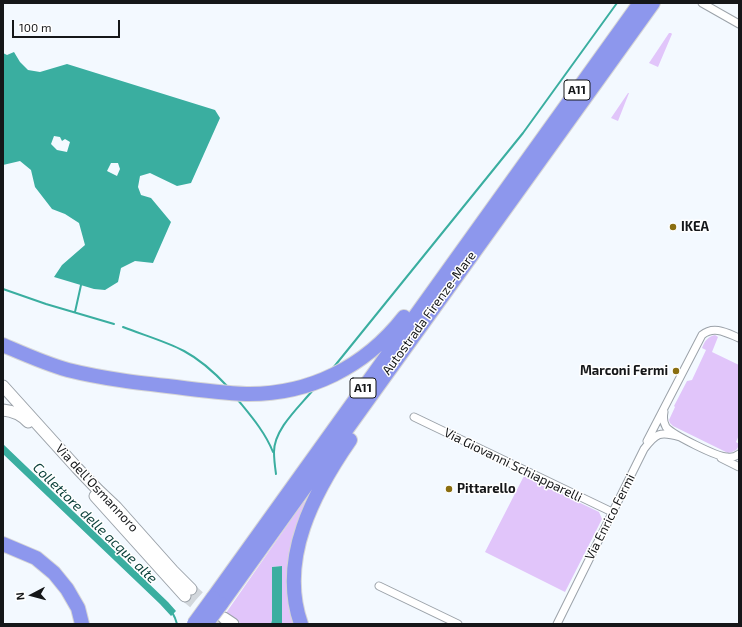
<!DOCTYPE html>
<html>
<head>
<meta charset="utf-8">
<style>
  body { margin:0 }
  #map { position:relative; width:742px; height:627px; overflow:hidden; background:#f3f9ff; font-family:"Exo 2",sans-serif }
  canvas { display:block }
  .frame { position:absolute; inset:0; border:4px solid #151719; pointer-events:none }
  .north { position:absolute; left:12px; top:575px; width:40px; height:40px; -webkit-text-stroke:3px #fff; paint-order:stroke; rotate:264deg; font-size:11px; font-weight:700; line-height:16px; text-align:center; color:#151719 }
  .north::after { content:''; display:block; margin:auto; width:14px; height:18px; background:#151719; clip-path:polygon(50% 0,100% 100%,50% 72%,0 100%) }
  .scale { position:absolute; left:12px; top:20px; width:108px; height:18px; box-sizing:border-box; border:2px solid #151719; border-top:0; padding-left:5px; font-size:12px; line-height:14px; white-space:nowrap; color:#151719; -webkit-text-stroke:3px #fff; paint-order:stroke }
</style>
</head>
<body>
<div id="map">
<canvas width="742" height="627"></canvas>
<div class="frame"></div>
<div class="north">N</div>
<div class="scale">100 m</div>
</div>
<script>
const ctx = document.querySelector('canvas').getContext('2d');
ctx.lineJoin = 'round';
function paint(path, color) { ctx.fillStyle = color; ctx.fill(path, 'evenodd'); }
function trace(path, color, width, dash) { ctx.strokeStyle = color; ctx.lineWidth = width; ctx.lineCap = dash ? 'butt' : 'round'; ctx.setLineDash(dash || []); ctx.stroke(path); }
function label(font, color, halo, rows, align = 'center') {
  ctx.font = font + ' "Exo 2",sans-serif'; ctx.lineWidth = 3; ctx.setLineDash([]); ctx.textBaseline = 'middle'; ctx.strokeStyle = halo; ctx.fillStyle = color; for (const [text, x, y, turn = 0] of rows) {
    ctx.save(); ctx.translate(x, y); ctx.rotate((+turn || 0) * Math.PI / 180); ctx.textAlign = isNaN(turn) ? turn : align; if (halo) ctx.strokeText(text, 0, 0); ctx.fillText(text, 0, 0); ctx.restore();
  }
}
const green = new Path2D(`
  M669,33h2l1,1 -14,33 -9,-4z
  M628,93h1l-11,28 -7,-3z
  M715,335l3,2 -6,15 27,13v70l-3,7 3,2c-1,6 -5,8 -11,9l-55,-27 -3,-3 -1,-3 6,-13 -1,-1 13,-25 5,-1 14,-30 -4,-2c3,-7 5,-11 13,-13z
  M524,476l75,36 3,7 -37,73 -80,-40z
  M304,501l2,3 -2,11 -7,109h-15v-58l-10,1v53l-1,4h-29l-16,-11z`);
const water = new Path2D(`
  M14,52l6,10 8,8 12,2 27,-8 148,46 5,8 -29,65 -14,3 -27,-13 -10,3 -2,11 3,8 10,3 20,24 -18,41 -18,-2 -14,7 -3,14 -13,8 -11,-1 -40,-12 8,-12 23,-20 -6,-22 -14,-9 -13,-5 -17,-22 -4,-17 -11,-9 -17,4v-112l4,2zM54,136l6,1 2,4 3,-2 5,3 -3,10 -10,-2 -6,-6zM111,163h7l2,6 -3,7 -10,-5z
  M3,444l165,158 8,9 -5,5 -11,-12 -157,-150z
  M282,566v58h-11l1,-4v-53z`);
const stream = new Path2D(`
  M3,289l43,15 68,20
  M75,312l6,-27
  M123,327c20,8 42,14 61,24 17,9 31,22 44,36
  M333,368l190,-235 94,-130
  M238,400c13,16 27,32 35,52
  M276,474c-1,-7 -2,-14 -2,-22 0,-23 25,-45 39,-62
  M172,612l3,6 2,6`);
const secondaryTunnel = new Path2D(`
  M191,589l23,21
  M185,596l35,28`);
const minor = new Path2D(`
  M702,3l37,21
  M664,412c-1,5 -1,10 2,15 7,8 51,30 61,30 5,1 8,0 12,-3
  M414,417l198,95
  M647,441l55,-106c12,-10 25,-2 37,3
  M721,458l18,9
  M379,586l79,38
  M557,624l87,-175c12,-16 16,-18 36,-12`);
const secondary = new Path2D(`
  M3,386l74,82 21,22 18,17 57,64 18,18
  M3,410c10,1 18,4 25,12
  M95,496l90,100
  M224,618l9,6`);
const motorway = new Path2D(`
  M3,345c21,9 43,19 65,25 36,9 72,13 108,17 23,3 47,6 70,7 63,1 119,-27 158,-77
  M3,544l33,14 18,15 13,16 11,19 4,16
  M213,598l427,-595
  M221,604l432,-601
  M301,624c-23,-65 13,-132 49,-184`);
const motorwayBridge = new Path2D(`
  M194,624l19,-26
  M206,624l15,-20`);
const markers = [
  [673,227,4,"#8a6e10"],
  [676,371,4,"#8a6e10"],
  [449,489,4,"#8a6e10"]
];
const shields = [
  [577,90,26],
  [363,388,26]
];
const shieldNames = [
  ["A11",577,90],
  ["A11",363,388]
];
const poiNames = [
  ["IKEA",681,227],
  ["Marconi Fermi",668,371,"right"],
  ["Pittarello",457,489]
];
const streetNames = [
  ["Autostrada Firenze-Mare",429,313,-54],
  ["Via Giovanni Schiapparelli",513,465,26],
  ["Via dell'Osmannoro",97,488,47],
  ["Via Enrico Fermi",610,517,-63]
];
const waterNames = [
  ["Collettore delle acque alte",95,523,44]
];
paint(green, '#e1c5fa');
paint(water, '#3aaea0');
trace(stream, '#3aaea0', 2);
trace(secondaryTunnel, '#d2d7dc', 11, [11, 5.5]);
trace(minor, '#9ba2a9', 9);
trace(secondary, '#9ba2a9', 13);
trace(motorway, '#d5d5d6', 16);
trace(minor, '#fff', 7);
trace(secondary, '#fff', 11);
trace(motorway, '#8d97ed', 14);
trace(motorwayBridge, '#d5d5d6', 16, []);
trace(motorwayBridge, '#8d97ed', 14);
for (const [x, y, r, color] of markers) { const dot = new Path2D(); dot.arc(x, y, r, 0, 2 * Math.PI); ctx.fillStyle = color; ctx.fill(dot); trace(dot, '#fff', 1.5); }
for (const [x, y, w] of shields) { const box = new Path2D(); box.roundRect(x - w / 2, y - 10, w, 20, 3); ctx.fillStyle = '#fff'; ctx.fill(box); trace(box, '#151719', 1); }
label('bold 12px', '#151719', null, shieldNames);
label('bold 13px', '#151719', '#fff', poiNames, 'left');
label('13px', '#151719', '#fff', streetNames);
label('italic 14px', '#093e38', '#fff', waterNames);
</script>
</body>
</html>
